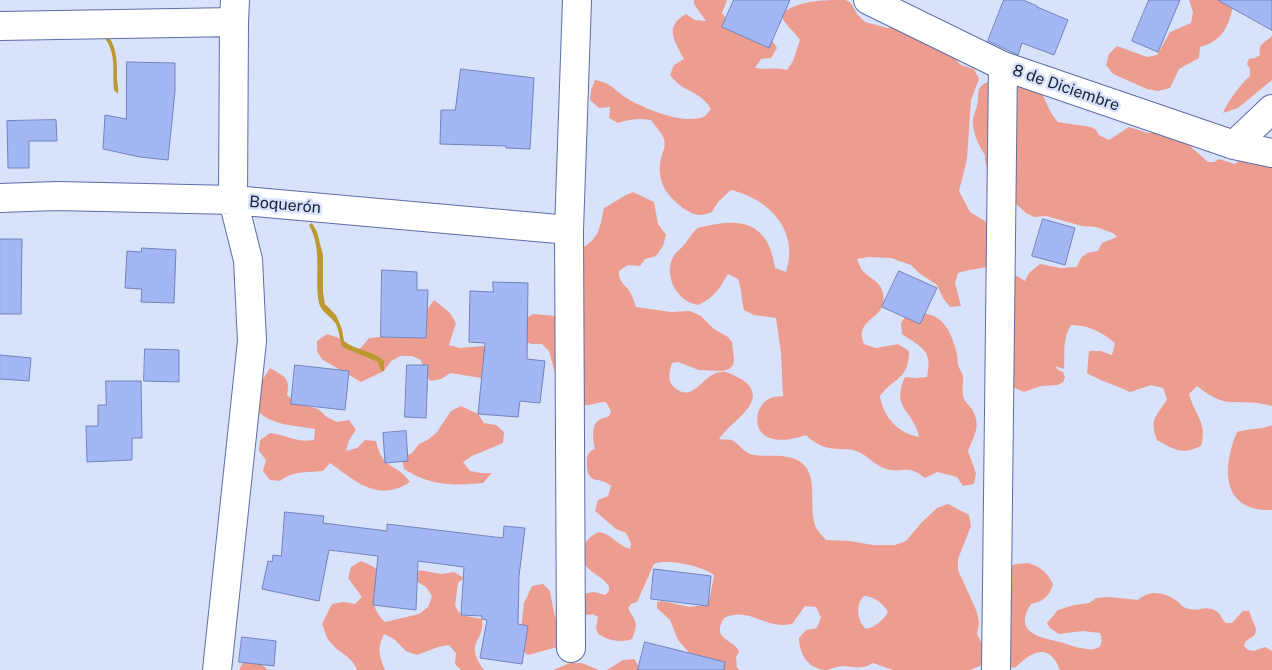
<!DOCTYPE html>
<html>
<head>
<meta charset="utf-8">
<style>
  body { margin:0 }
  canvas { display:block; background:#d8e2fb }
</style>
</head>
<body>
<canvas width="1272" height="670"></canvas>
<script>
const ctx = document.querySelector('canvas').getContext('2d');
ctx.lineJoin = 'round';
function paint(path, color) { ctx.fillStyle = color; ctx.fill(path, 'evenodd'); }
function trace(path, color, width, dash) { ctx.strokeStyle = color; ctx.lineWidth = width; ctx.lineCap = dash ? 'butt' : 'round'; ctx.setLineDash(dash || []); ctx.stroke(path); }
function label(font, color, halo, rows, align = 'center') {
  ctx.font = font + ' "Public Sans",sans-serif'; ctx.lineWidth = 5; ctx.setLineDash([]); ctx.textBaseline = 'middle'; ctx.strokeStyle = halo; ctx.fillStyle = color; for (const [text, x, y, turn = 0] of rows) {
    ctx.save(); ctx.translate(x, y); ctx.rotate((+turn || 0) * Math.PI / 180); ctx.textAlign = isNaN(turn) ? turn : align; if (halo) ctx.strokeText(text, 0, 0); ctx.fillText(text, 0, 0); ctx.restore();
  }
}
const green = new Path2D(`
  M694,0h33l-5,13 7,9 42,17 6,9 -6,10 -10,1 -6,9c12,2 21,-1 32,2l6,-9 7,-21c-7,-10 -15,-15 -20,-26 21,-14 41,-14 66,-14l5,3 6,11 8,8 22,6 11,-1 47,22 16,16 13,4 5,10 -8,21 -4,59 -8,32 11,21 20,12 1,42c-11,3 -22,3 -33,7l-3,10 6,23 -11,1 -7,-9 -6,-13 -18,-12 -8,-8 -20,-7 -23,-1 -11,2c1,3 3,8 5,11 7,9 18,10 21,23 5,23 -18,23 -21,39 -1,4 1,9 2,12l12,4 22,-4 11,7c0,29 -15,26 -29,45 3,21 18,37 39,41 -5,-27 -29,-28 -14,-60l11,1 11,-1c6,-27 -5,-29 -25,-43l-1,-11 6,-9c31,-4 41,8 49,36 2,5 1,10 2,15 1,4 4,7 5,11 1,7 -2,15 1,23 2,4 7,8 9,12 8,15 1,25 -5,40l8,22 -2,11 -11,2 -6,-9 -20,-5 -12,6c-19,-15 -21,-4 -39,-9 -11,-3 -19,-15 -30,-18 -4,-2 -11,-2 -15,-2 -15,0 -25,-4 -35,-14 -12,4 -32,9 -43,-1 -11,-10 -5,-32 8,-36 3,-2 8,-1 12,-2l-2,-43 -5,-35 -22,-3 -10,-5c-3,-11 -2,-21 -6,-31l-10,-5c-9,15 -13,23 -30,31 -3,-1 -8,-2 -11,-4 -15,-9 -23,-32 -12,-47 2,-3 6,-5 8,-8 5,-5 9,-14 15,-18 6,-2 13,-3 19,-4 36,-6 53,9 58,44l11,4c14,-41 -17,-73 -55,-82l-13,12 -6,10c-13,5 -17,4 -29,-4 -17,-13 -27,-27 -22,-50 2,-7 5,-11 3,-19 -2,-6 -9,-13 -13,-19 -12,-2 -21,-1 -33,3l-9,-5 1,-11 -11,1 -9,-8 1,-10 4,-10c16,3 17,8 30,17 17,11 58,28 78,20 3,-1 5,-5 8,-8 -11,-19 -28,-16 -41,-34l4,-10 10,-6c-9,-18 -21,-32 2,-45l9,6 11,1 -12,-17z
  M1189,0h46c-7,23 -8,39 -35,47l-1,11 -20,11 -9,19 -12,3 -11,-2 -34,-15 -7,-9 3,-11 8,-8 30,11 10,-2 13,-23 21,-9 2,-11z
  M1272,36v44l-34,28 -15,5c4,-10 19,-31 27,-37v-7l-3,-5 2,-5 6,-1 5,-3c-2,-12 5,-12 12,-19z
  M990,81l49,7c7,11 10,25 19,34l33,5 5,3 3,5 10,5 20,-13 19,6 17,-2 24,12 3,5 16,14h6l5,-3 16,5 9,-7 28,-8v257c-17,-5 -27,-3 -43,-4 -12,-1 -23,-9 -32,-16l-8,8c6,21 19,30 12,52 -18,9 -27,4 -44,-6 -8,-22 -1,-22 10,-41l-4,-11 -12,-3 -21,7c-14,-7 -30,-11 -43,-19l2,-22h12l11,4 3,-12c-13,-11 -27,-18 -44,-18 -9,14 -6,28 -7,44l-9,-3 3,4 5,2 2,5 -2,5 -5,3 -17,1 -17,6 -16,-7 -3,-10 9,-20v-34l-5,-3 3,-45 13,8 4,-8 11,-9 20,4 17,-1c4,-12 9,-15 21,-16l4,-8 15,-6 -4,-4 -17,-6 -14,-1 -36,-10 -12,1 -8,-4 -12,-11 -25,-3c-5,-10 -1,-18 -2,-29 0,-6 -3,-9 -2,-15 -7,-10 -13,-24 -12,-37 1,-4 3,-8 4,-12 3,-13 -3,-19 13,-25z
  M633,192l21,10 4,22 8,11 -3,11 -7,10 -11,3 -5,7 -12,-1 -9,6c-1,12 8,14 12,23 2,4 3,8 5,13l35,5 19,-1 11,5 13,13 14,8 4,5 2,17 -1,6 -4,4 -6,2 -24,-1 -21,-8 -6,1c-3,9 -5,19 3,25 19,16 28,-15 46,-16 5,-1 10,2 14,4 15,6 24,18 13,32 -9,12 -21,19 -29,31 4,1 9,0 12,1 7,3 12,11 19,14 14,4 30,-1 45,5 25,10 14,42 19,62 1,8 7,13 12,19l24,1 23,4h22l11,-4 15,-18 16,-15 11,-4 21,11 2,11 -13,33v11l19,42 2,11 -2,11 5,10 3,12 -5,10 -10,4h-77l-20,-7c-13,7 -16,4 -30,3 -6,0 -11,3 -16,4 -19,0 -28,-17 -28,-32l7,-8 11,-2 4,-11 -5,-10 -11,-1 -13,18c-28,6 -42,-18 -68,-6 -13,22 8,20 15,33l-3,6 1,11 3,2h-45l-3,-14 -14,-16 -8,-20 -13,-12v-6l5,-1 28,6 13,-2 7,-8 4,-22c-11,-9 -48,-17 -60,-11l-17,38 -6,2 -3,4c8,15 11,14 4,31 -12,4 -23,2 -34,-5l-2,-6 2,-11 -5,-3 -5,1 -5,-1v-20l11,-2 11,3 4,-4v-5c-2,-2 -5,-6 -8,-8 -10,-7 -24,-15 -18,-30 4,-9 7,-12 16,-16 13,2 19,14 31,17l1,-6 -5,-10 -10,-4 -21,-18 3,-11 10,-4 3,-10c-12,-11 -25,1 -24,-25 0,-7 2,-10 8,-12 -2,-7 -4,-24 3,-28 3,-3 7,-3 11,-5l2,-5 -5,-9c-9,-1 -18,6 -26,2l-23,-24 -8,-29 -7,-7h-11l-10,-4 2,-20 10,-6 23,2 19,-64c23,-12 24,-19 29,-44 10,-5 18,-12 29,-16zM864,596c10,0 20,8 24,16 -4,8 -13,15 -22,17 -9,-8 -11,-25 -2,-33z
  M434,300l16,13 6,10 -7,22 11,3 23,-2 10,5 -6,18 -6,9 -31,-5 -9,6 -11,2 -6,-9 -3,-12 -9,-4h-11l-10,5 -7,10 -23,11 -38,-22 -6,-8v-11l10,-7 12,4 11,8 10,3 9,-11 12,-1 13,1 10,-3 22,3 1,-28z
  M270,368c14,8 21,10 17,27l9,8 22,6 9,8 10,5 12,-2 7,10 -7,10 -3,11 11,-3 8,-8 11,1c7,31 19,20 34,41 -32,21 -55,-1 -80,-19l-7,8c-18,2 -28,-1 -43,10l-10,-1 -7,-9 3,-11 -7,-9 1,-11 10,-7c17,2 27,10 44,7l1,-11c-22,-4 -43,-3 -60,-20l3,-22z
  M461,406l17,8 6,9 12,2 8,7 -1,11 -31,13 -9,6 7,9 11,2h11l-9,10c-30,3 -52,3 -79,-14l-2,-11 10,-5 7,-9 10,-5 8,-7 14,-21z
  M1272,425v85c-51,2 -50,-43 -35,-78 12,-4 25,-2 35,-7z
  M361,561l11,5 10,6c-7,22 -15,32 3,50l34,-8 9,-7 4,-11 -6,-9 -10,-6 3,-11 23,4 12,-2 10,6 -6,5 -3,23 6,9 21,4c4,22 -19,22 2,51h-23l-6,-6 1,-11 -7,-8 -11,2 -21,8 -11,-4 -12,-12 -10,-5c-7,14 -5,22 1,36h-28c-5,-14 -17,-16 -26,-27 -5,-5 -6,-12 -9,-19l10,-20 12,-2 11,2 7,-7 -14,-19 3,-11z
  M1028,563c13,4 19,9 25,21 -4,13 -9,17 -22,20 -18,28 7,33 29,38 10,3 50,19 40,-9l-17,-2 -24,3 -9,-6 -3,-5 11,-13 16,-5 15,-2 7,-5 13,-1 29,3c12,-11 26,-8 39,1 3,2 5,6 9,7 11,5 20,-4 30,3 5,3 6,9 10,12h6l11,-12h6l7,18 -1,6 -9,6 -2,5 4,4 6,1 11,-4 7,4v19h-212c-2,-3 -3,-8 -6,-11 -12,-16 -29,-1 -39,9l-11,-2 -22,-79 2,-11 32,-12z
  M543,584l7,7 4,22 4,11 3,22 -33,9 -9,-7 5,-45 8,-17z
  M634,659l6,9 -1,2h-32l16,-10z
  M244,661h13l11,9h-29z
  M570,663h12l17,7h-46z`);
const water = new Path2D(`
  M104,37h5c8,12 8,25 8,40 0,6 2,11 1,17l-4,-4c-2,-20 3,-36 -10,-53z
  M312,223l5,9 6,23v37l2,12 11,11 6,14 2,12c12,10 29,9 40,20v10h-3l-3,-9 -36,-15c-2,-7 -3,-16 -6,-23 -5,-8 -15,-12 -17,-21 -5,-27 4,-53 -10,-78z`);
const building = new Path2D(`
  M734,0h56l-21,48 -47,-21z
  M1004,0h19l14,6v1l31,13 -14,35 -32,-12 -4,12 -30,-14z
  M1149,0h31l-22,52 -26,-11z
  M1218,0h54v30z
  M127,62l48,1v28l-7,69 -28,-3 -37,-8 2,-34 21,4z
  M461,69l73,9 -4,71 -24,-1v-2l-66,-2 1,-34h14z
  M56,120l1,21h-28v27h-21l-1,-47z
  M1043,219l32,9 -10,37 -33,-9z
  M0,239h22l-1,75h-21z
  M142,248l34,2 -2,53 -33,-1 1,-13 -17,-1 2,-37 14,1z
  M382,270l35,2v18h11l-2,48 -45,-1z
  M899,271l38,17 -17,36 -38,-17z
  M493,282l35,1 -1,76 18,2 -5,42 -20,-2 -2,16 -40,-3 7,-71 -16,-1 1,-51 23,1z
  M145,349l34,1v32l-35,-1z
  M0,355l31,3 -2,23 -29,-2z
  M295,365l54,6 -4,39 -54,-6z
  M407,365h21l-2,53 -21,-1z
  M106,381h35l1,57h-10v22l-45,2 -1,-36h12v-21h8z
  M406,431l2,30 -23,2 -2,-30z
  M285,512l39,4 -1,7 64,8v-7l116,14 1,-12 21,2 -6,48 -1,48 10,2 -6,38 -42,-6 7,-38 -5,-1v-3l-21,-1 3,-48 -46,-6 -2,49 -43,-5 5,-49 -49,-6 -10,51 -57,-12 6,-28 4,1 1,-7 8,1z
  M654,569l57,7 -3,30 -57,-7z
  M242,637l34,4 -2,25 -35,-4z
  M645,642l80,20 -1,8h-86z`);
const minor = new Path2D(`
  M868,0l135,66 231,79 38,8
  M0,26l234,-4
  M1234,145l38,-36
  M0,198l57,-2 176,4 336,30
  M571,648l-2,-418 8,-230
  M217,670l35,-329 -4,-81 -15,-60 1,-178 1,-22
  M996,670l7,-604`);
const streetNames = [
  ["8 de Diciembre",1066,88,19],
  ["Boquerón",285,205,5]
];
paint(green, '#ed9d90');
paint(water, '#bc9930');
paint(building, '#a2b7f4');
trace(building, '#7183bd', 1);
trace(minor, '#5c6ea6', 30);
trace(minor, '#fff', 28);
label('16px', '#1c233a', '#d8e2fb', streetNames);
</script>
</body>
</html>
